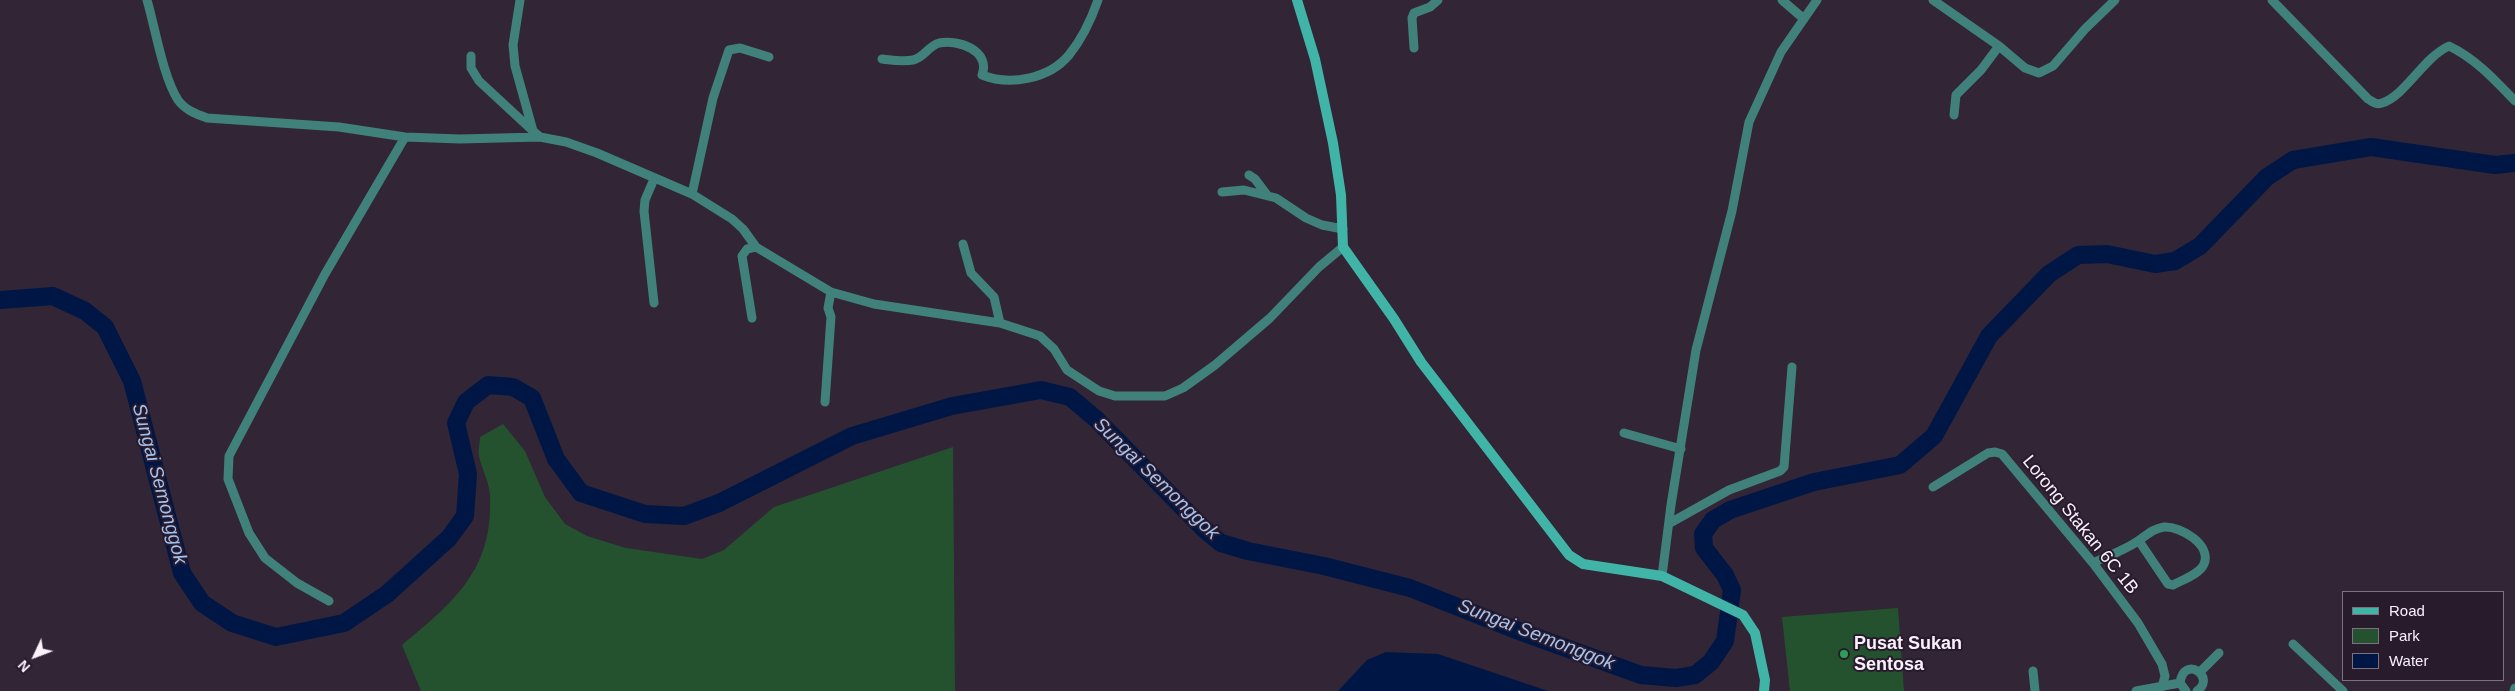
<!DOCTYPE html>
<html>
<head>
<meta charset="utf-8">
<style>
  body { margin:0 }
  #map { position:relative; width:2515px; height:691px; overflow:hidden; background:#322536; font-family:Helvetica,sans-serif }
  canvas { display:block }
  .legend { position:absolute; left:2342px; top:591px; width:162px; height:90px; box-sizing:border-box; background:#281b2c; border:1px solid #7c7180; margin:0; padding:6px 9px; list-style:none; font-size:15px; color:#faf1fd }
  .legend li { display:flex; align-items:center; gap:10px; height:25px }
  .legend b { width:25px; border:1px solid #7c7180 }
  .north { position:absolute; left:10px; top:631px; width:50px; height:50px; -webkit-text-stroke:4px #281b2c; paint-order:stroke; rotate:227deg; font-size:14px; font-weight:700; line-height:20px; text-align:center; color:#faf1fd }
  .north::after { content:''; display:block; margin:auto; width:18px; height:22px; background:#faf1fd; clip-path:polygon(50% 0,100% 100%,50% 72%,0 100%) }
</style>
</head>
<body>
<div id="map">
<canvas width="2515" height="691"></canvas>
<ul class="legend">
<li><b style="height:6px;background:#41b4a8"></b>Road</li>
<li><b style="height:14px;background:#25522e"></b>Park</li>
<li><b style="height:14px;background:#001745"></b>Water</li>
</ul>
<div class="north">N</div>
</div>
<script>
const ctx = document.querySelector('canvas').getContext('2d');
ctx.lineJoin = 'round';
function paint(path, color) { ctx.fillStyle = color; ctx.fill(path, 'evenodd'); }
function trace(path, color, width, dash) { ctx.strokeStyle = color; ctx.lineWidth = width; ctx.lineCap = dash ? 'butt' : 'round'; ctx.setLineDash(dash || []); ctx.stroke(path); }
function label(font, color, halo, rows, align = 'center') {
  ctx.font = font + ' Helvetica,sans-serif'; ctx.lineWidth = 4; ctx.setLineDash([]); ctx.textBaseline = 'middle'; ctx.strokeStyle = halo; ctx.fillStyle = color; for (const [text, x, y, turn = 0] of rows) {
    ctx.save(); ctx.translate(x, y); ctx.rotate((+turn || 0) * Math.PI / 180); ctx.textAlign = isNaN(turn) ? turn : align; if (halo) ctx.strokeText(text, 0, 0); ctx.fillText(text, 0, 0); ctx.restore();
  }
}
const green = new Path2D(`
  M503,424l22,27 20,46 20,27 22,12 39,12 76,11 22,-9 50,-43 179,-60 2,244h-534l-19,-46c52,-43 91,-75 88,-148 0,-14 -8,-27 -11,-41 -1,-6 1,-13 1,-19z
  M1898,608l6,83h-114l-8,-74z`);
const water = new Path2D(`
  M1386,652l52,2 110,37h-210l29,-31z`);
const river = new Path2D(`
  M0,300l53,-4 32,15 20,16 27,54 50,192 20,30 30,20 44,14 68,-14 43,-29 62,-56 16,-22 3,-42 -12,-51 10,-21 22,-17 25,2 19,11 24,61 25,34 64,21 39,2 35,-13 133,-67 100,-30 89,-16 29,7 26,22 107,109 18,15 27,8 76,15 86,22 106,42 125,45 35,3 19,-3 16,-13 14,-21 7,-51 -7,-15 -21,-27 -1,-14 10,-14 17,-10 84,-28 86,-17 34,-29 55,-100 60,-62 29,-19 29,-1 48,10 20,-3 25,-15 67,-69 26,-17 78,-13 124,18 20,-2`);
const minor = new Path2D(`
  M147,0c8,27 16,77 31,100 7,10 18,14 29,18l132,9 66,10 55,2 80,-2 26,5 31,11 95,41 40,25 11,10 13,18 75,45 43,12 126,19 40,13 14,13 13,21 32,21 16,5h50l18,-8 32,-23 55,-47 49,-51 24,-20
  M520,0l-7,45 2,21 18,65 7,6
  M1782,0l22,19
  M1933,0l66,46 26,22 14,5 14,-7 32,-37 30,-29
  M2272,0l96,99c5,3 8,6 14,4 23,-7 42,-46 67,-57 27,13 46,34 66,55
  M1414,48l-2,-30 2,-5 16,-6 8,-7
  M471,56v12l8,13 54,50
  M882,59c9,1 21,3 31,1 11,-2 15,-14 26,-17 20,-4 52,8 43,32 28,11 67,4 87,-20 13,-16 22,-35 29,-55
  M1954,115l2,-20 25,-25 18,-24
  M1249,175l6,4 12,16
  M654,179l-9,21 -1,11 10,92
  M1222,192l22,-2 32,8 30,20 16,7 21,4
  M692,194l21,-96 16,-48 11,-2 29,9
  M963,244l8,29 23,24 6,26
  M752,318l-10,-62 5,-7 9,-2
  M825,402l6,-85 -3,-9 3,-16
  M1624,433l57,16
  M1933,487l55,-34 7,-1 7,2 91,109 45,60 24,41 3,12 -3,11
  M1670,523l59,-33 51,-19 4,-4 8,-100
  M2093,563c15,-7 32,-13 45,-22 9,-6 14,-12 26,-14 17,-1 48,18 40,37 -4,10 -22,16 -31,21l-5,-1 -29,-43
  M1662,576l9,-71 25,-155 36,-139 17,-89 32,-70 36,-52
  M329,601l-32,-18 -32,-25 -16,-25 -21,-54 1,-23 96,-182 80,-137
  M2293,644l50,47
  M2033,671l2,20
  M2200,672l19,-19
  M2136,691l44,-8
  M2186,691l-6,-8c4,-29 37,-6 17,8
  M2514,691l1,-3`);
const secondary = new Path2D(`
  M1297,0l18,59 18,84 8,52 2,52 51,72 27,43 148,193 14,9 79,12 81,39 12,18 10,47 -1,11`);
const markers = [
  [1844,654,5,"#2e9e5b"]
];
const streetNames = [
  ["Lorong Stakan 6C 1B",2080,525,51]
];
const poiNames = [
  ["Pusat Sukan",1854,644],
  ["Sentosa",1854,665]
];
const waterNames = [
  ["Sungai Semonggok",1156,479,44],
  ["Sungai Semonggok",159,484,75],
  ["Sungai Semonggok",1536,635,21]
];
paint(green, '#25522e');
paint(water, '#001745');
trace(river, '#001745', 18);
trace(minor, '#40827b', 9);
trace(secondary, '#41b4a8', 10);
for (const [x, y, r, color] of markers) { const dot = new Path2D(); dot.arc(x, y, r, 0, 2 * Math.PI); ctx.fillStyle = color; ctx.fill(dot); trace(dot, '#281b2c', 2); }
label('18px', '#faf1fd', '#281b2c', streetNames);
label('bold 18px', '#faf1fd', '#281b2c', poiNames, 'left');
label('italic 19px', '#a4c2f0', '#281b2c', waterNames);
</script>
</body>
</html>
